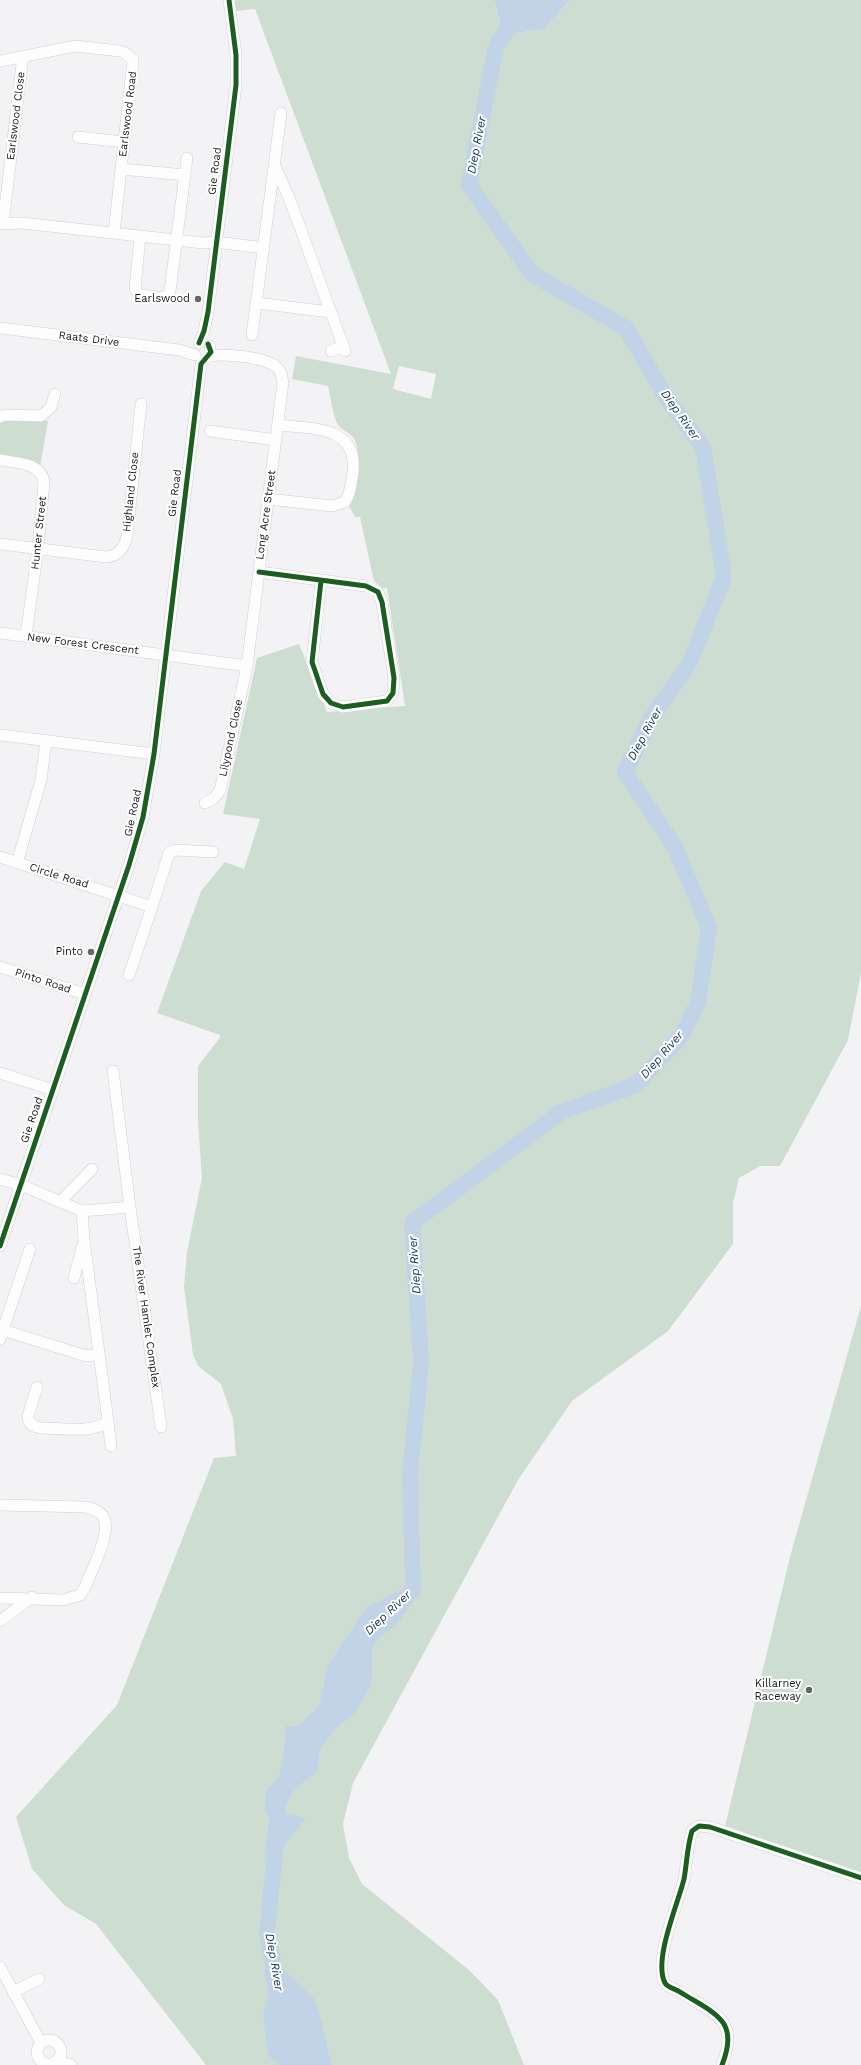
<!DOCTYPE html>
<html>
<head>
<meta charset="utf-8">
<style>
  body { margin:0 }
  canvas { display:block; background:#f3f3f6 }
</style>
</head>
<body>
<canvas width="861" height="2065"></canvas>
<script>
const ctx = document.querySelector('canvas').getContext('2d');
ctx.lineJoin = 'round';
function paint(path, color) { ctx.fillStyle = color; ctx.fill(path, 'evenodd'); }
function trace(path, color, width, dash) { ctx.strokeStyle = color; ctx.lineWidth = width; ctx.lineCap = dash ? 'butt' : 'round'; ctx.setLineDash(dash || []); ctx.stroke(path); }
function label(font, color, halo, rows, align = 'center') {
  ctx.font = font + ' "Work Sans",sans-serif'; ctx.lineWidth = 4; ctx.setLineDash([]); ctx.textBaseline = 'middle'; ctx.strokeStyle = halo; ctx.fillStyle = color; for (const [text, x, y, turn = 0] of rows) {
    ctx.save(); ctx.translate(x, y); ctx.rotate((+turn || 0) * Math.PI / 180); ctx.textAlign = isNaN(turn) ? turn : align; if (halo) ctx.strokeText(text, 0, 0); ctx.fillText(text, 0, 0); ctx.restore();
  }
}
const green = new Path2D(`
  M234,0h260l9,35 41,-6 26,-29h291v973l-13,67 -68,126h-20l-21,12 -6,25v41l-65,87 -96,70 -54,79 -165,303 -10,41 6,34 13,26 107,86 29,30 26,65h-318l-110,-141 -32,-19 -32,-36 -16,-52 101,-112 97,-247 22,-2 -3,-37 -12,-35 -23,-18 -5,-11 -9,-68 3,-35 15,-74 -4,-56v-56l21,-27 1,-4 -63,-22 44,-122 24,-29 19,7 16,-50 -37,-5 34,-156 42,-14 28,68 78,-6 -18,-118h-5l-8,-7 -14,-64h-5l-6,-11c10,-13 12,-50 6,-66 -3,-7 -15,-10 -18,-17 -5,-11 -6,-25 -9,-37l-36,-7 4,-23 95,18 -136,-365 -19,2zM399,366l37,8 -5,25 -38,-10z
  M8,414l40,7 -8,46 -40,-7v-42z
  M861,1306v569l-136,-49 66,-273z`);
const water = new Path2D(`
  M494,0h76l-26,29 -41,6z
  M413,1590l-4,18 -10,13 -20,17 -7,10v26l-3,16 -14,22 -21,18 -14,19 -3,23c-17,12 -30,20 -32,42l21,4 -31,38 -10,-2 4,-34 -4,-11 1,-18 13,-14 4,-19 3,-32h12l21,-19 8,-37 3,-8 36,-54 33,-17 6,1z
  M283,1969l32,31 8,27 8,38h-51l-12,-10 -5,-40 6,-21 -5,-24z`);
const river = new Path2D(`
  M397,1605l16,-15 -3,-115 11,-113 -9,-139 149,-111 75,-27 46,-50 16,-33 11,-74 -34,-81 -50,-75 25,-52 39,-56 35,-87 -21,-130 -36,-48 -41,-71 -94,-54 -63,-89 27,-139 31,-46
  M277,1835l-10,96 11,59`);
const minor = new Path2D(`
  M0,61l75,-15 45,5 5,2 8,7 -19,173
  M78,137l46,5
  M275,166l15,34 55,151
  M121,169l64,6
  M0,224l22,-1 181,20 13,-1 48,6
  M3,224l20,-168
  M140,236l-5,53 5,6 26,3 4,-7 17,-133
  M257,303l73,9
  M0,328l179,22 16,5
  M252,335l29,-222
  M199,343l5,-12 4,-19 28,-227v-30l-7,-55
  M331,351l13,-5
  M0,417l5,-2 36,1 10,-9 4,-13
  M210,431l66,9
  M0,460c16,3 41,2 44,22l-6,66 -12,88
  M268,499l64,7 13,-4c6,-9 6,-19 8,-30 5,-47 -42,-43 -75,-47
  M0,544l106,13c13,-1 18,-9 21,-21l14,-132
  M259,572l107,14 12,6 4,10 12,76 -1,15 -6,8 -44,6 -12,-4 -8,-9 -11,-32 9,-81
  M0,633l247,33
  M0,735l154,19
  M205,803l8,-4 7,-8 27,-125 36,-284c-1,-6 -2,-12 -8,-16 -12,-9 -51,-13 -65,-10
  M0,857l152,50 17,-54 6,-3 38,2
  M17,863l24,-83 5,-40
  M0,967l85,27
  M129,975l23,-68
  M113,1071l17,136 31,220
  M0,1073l53,17
  M0,1179l21,6 61,26 48,-4
  M60,1202l32,-33
  M0,1246l129,-381 14,-48 11,-63 47,-390 9,-10v-8
  M74,1278l8,-31
  M3,1330l83,26 13,-2
  M0,1339l30,-90
  M37,1387l-9,29c0,8 6,11 13,12 19,0 54,6 67,-7l-24,-181 -2,-29
  M108,1421l3,25
  M0,1505l86,2c8,2 17,5 19,14 4,16 -14,51 -20,66l-5,8 -17,5 -63,-2
  M0,1621l32,-24
  M0,1967l41,76
  M13,1992l26,-13
  M37 2052a12 12 0 1 1 24 0a12 12 0 1 1-24 0Z
  M58,2061l13,4
  M722,2065c18,-45 -7,-51 -42,-73 -4,-3 -12,-4 -15,-9 -12,-23 13,-79 19,-104 3,-16 3,-32 8,-48l7,-5 11,1 151,51`);
const cycleway = new Path2D(`
  M199,343l5,-12 4,-19 28,-227v-30l-7,-55
  M259,572l107,14 12,6 4,10 12,76 -1,15 -6,8 -44,6 -12,-4 -8,-9 -11,-32 9,-81
  M0,1246l129,-381 14,-48 11,-63 47,-390 10,-12 -3,-8
  M722,2065c18,-45 -7,-51 -42,-73 -4,-3 -12,-4 -15,-9 -12,-23 13,-79 19,-104 3,-16 3,-32 8,-48l7,-5 11,1 151,51`);
const markers = [
  [198,299,4,"#656568"],
  [91,952,4,"#656568"],
  [809,1690,4,"#656568"]
];
const streetNames = [
  ["Earlswood Road",128,114,-83],
  ["Earlswood Close",16,116,-83],
  ["Gie Road",215,171,-83],
  ["Raats Drive",89,339,7],
  ["Highland Close",131,492,-84],
  ["Gie Road",175,493,-83],
  ["Long Acre Street",266,515,-82],
  ["Hunter Street",39,533,-84],
  ["New Forest Crescent",83,644,7],
  ["Lilypond Close",231,738,-78],
  ["Gie Road",133,813,-78],
  ["Circle Road",59,876,17],
  ["Pinto Road",43,981,18],
  ["Gie Road",32,1120,-71],
  ["The River Hamlet Complex",146,1317,82]
];
const poiNames = [
  ["Earlswood",190,299],
  ["Pinto",83,952],
  ["Killarney",801,1684],
  ["Raceway",801,1697]
];
const waterNames = [
  ["Diep River",477,145,-79],
  ["Diep River",680,415,55],
  ["Diep River",645,734,-61],
  ["Diep River",662,1055,-49],
  ["Diep River",415,1265,-94],
  ["Diep River",388,1613,-43],
  ["Diep River",274,1962,80]
];
paint(green, '#ceddd2');
paint(water, '#c2d2e7');
trace(river, '#c2d2e7', 16);
trace(minor, '#cfcfd1', 12);
trace(minor, '#fdfdfe', 11);
trace(cycleway, '#1b5e20', 5);
for (const [x, y, r, color] of markers) { const dot = new Path2D(); dot.arc(x, y, r, 0, 2 * Math.PI); ctx.fillStyle = color; ctx.fill(dot); trace(dot, '#fff', 1.5); }
label('11px', '#19191b', '#fff', streetNames);
label('11px', '#19191b', '#fff', poiNames, 'right');
label('italic 12px', '#1a3a60', '#fff', waterNames);
</script>
</body>
</html>
